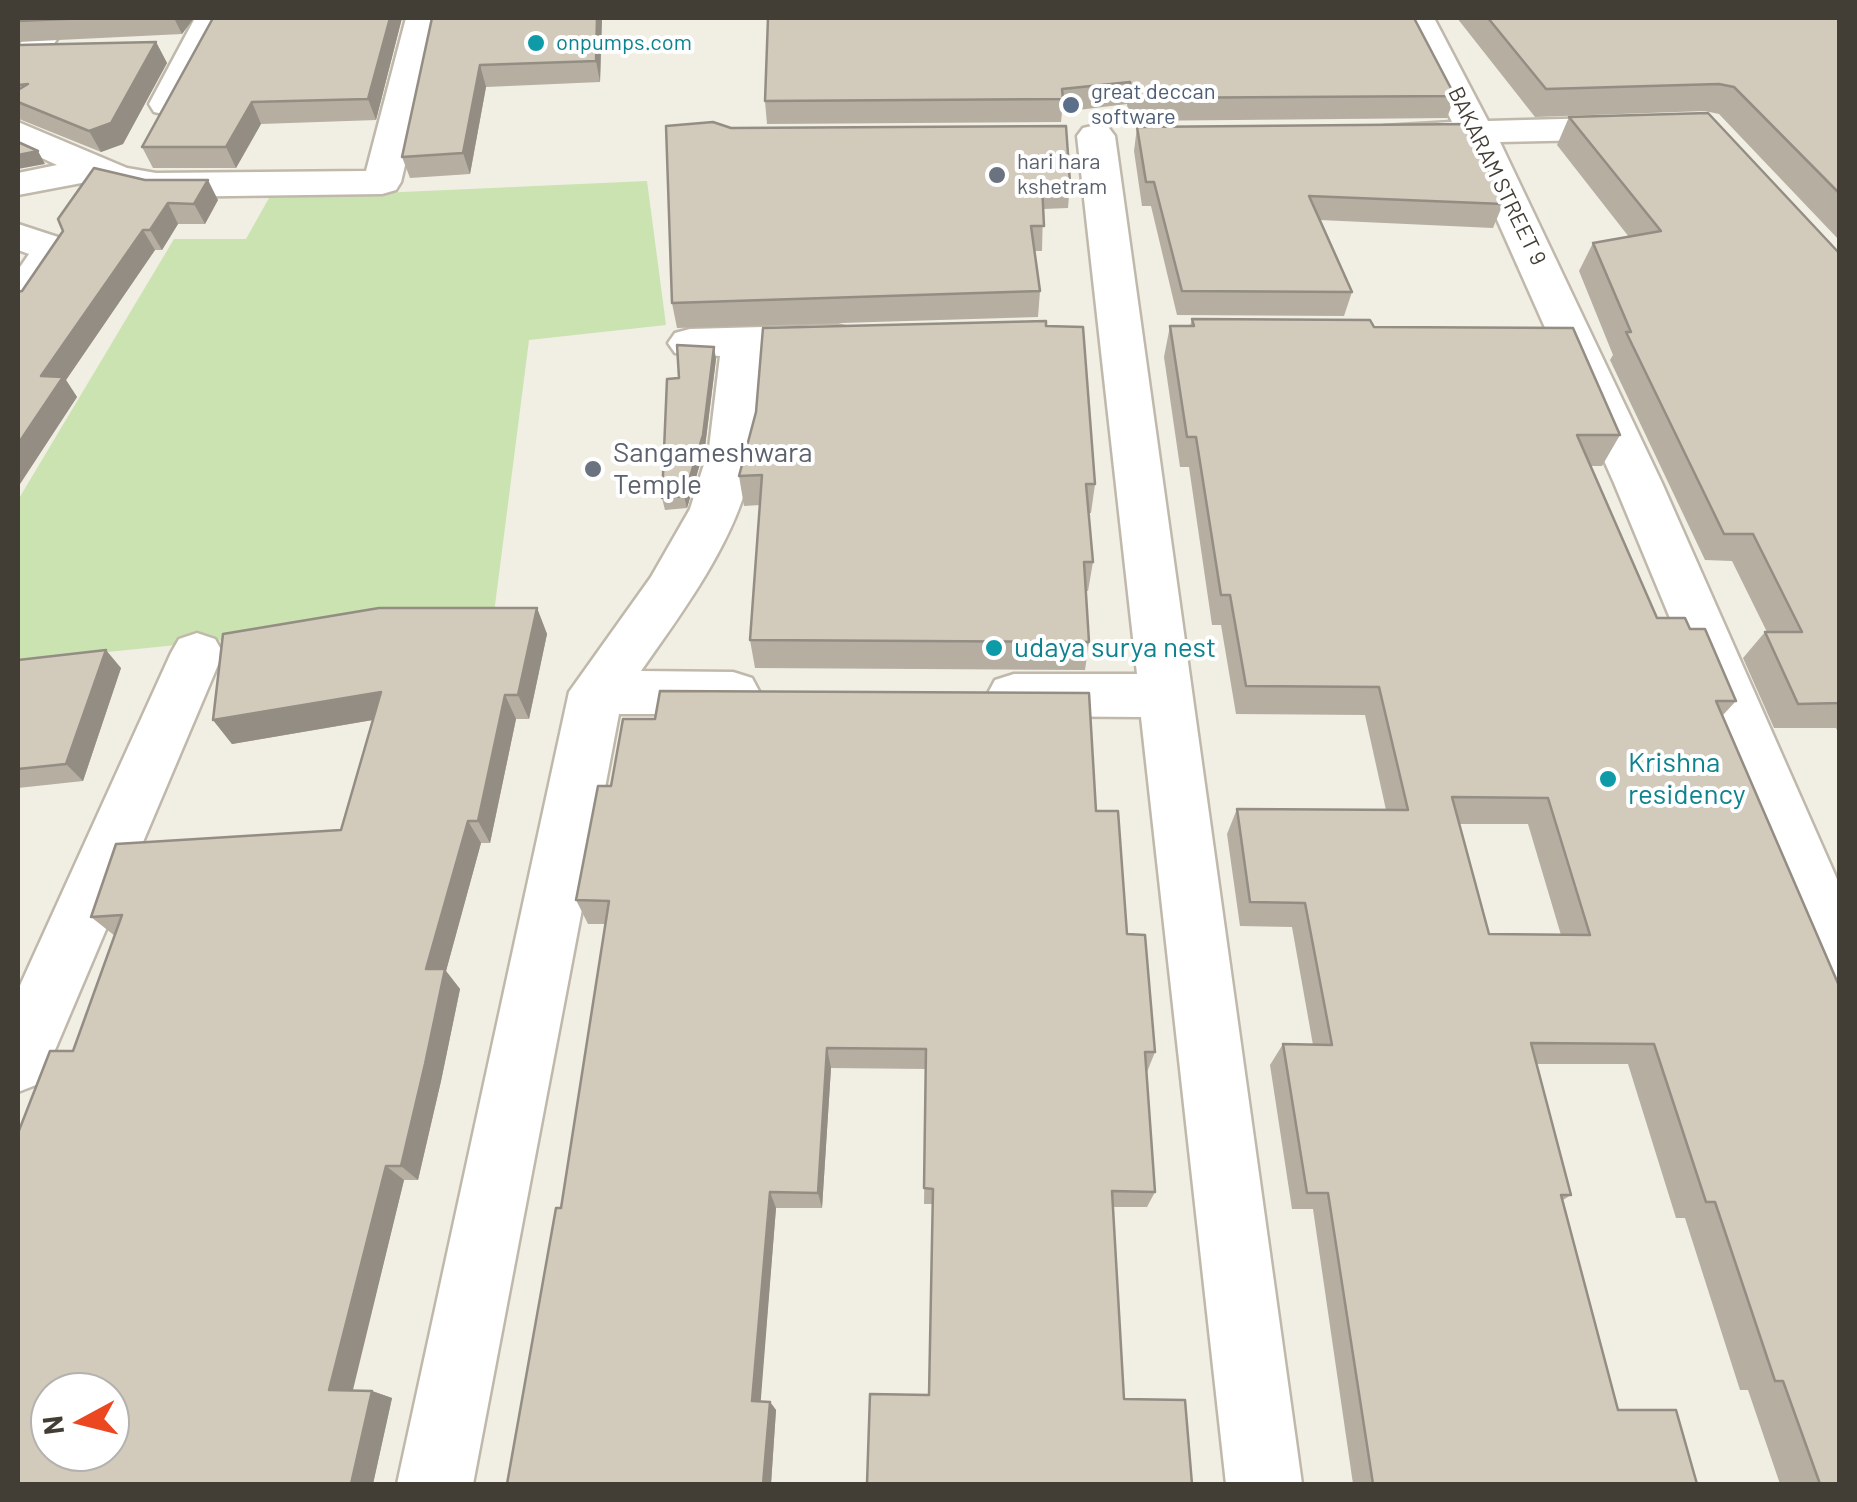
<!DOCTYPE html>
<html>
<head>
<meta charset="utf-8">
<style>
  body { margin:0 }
  #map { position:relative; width:1857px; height:1502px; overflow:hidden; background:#f1eee4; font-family:Barlow,sans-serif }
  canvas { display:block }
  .frame { position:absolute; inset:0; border:20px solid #433e35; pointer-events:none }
  .north { position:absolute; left:30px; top:1372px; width:100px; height:100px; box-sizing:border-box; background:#fff; border:2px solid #b4b2ae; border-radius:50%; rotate:263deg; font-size:28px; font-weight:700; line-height:40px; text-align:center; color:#433e35 }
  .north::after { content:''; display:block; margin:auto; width:35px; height:45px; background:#eb4822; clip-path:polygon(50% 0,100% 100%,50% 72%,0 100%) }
</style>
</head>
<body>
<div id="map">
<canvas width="1857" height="1502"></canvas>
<div class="frame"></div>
<div class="north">N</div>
</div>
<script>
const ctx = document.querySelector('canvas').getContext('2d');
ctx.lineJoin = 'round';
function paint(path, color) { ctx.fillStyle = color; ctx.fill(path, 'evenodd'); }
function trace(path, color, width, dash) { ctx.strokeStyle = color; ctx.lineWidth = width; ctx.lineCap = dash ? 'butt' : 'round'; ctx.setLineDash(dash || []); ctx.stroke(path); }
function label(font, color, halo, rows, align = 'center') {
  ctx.font = font + ' Barlow,sans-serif'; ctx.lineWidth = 8; ctx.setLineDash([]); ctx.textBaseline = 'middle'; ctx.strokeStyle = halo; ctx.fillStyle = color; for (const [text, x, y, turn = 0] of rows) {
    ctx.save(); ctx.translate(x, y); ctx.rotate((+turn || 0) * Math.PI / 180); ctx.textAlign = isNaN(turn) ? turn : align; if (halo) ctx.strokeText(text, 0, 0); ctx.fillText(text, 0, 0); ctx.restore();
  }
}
const green = new Path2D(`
  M647,181l19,144 -137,15 -35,273 -476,48v-161l156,-261h72l23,-41z`);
const minor = new Path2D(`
  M38,18h33l-41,62 -12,3v-36z
  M195,18h34l-49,94 -13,3 -13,-3 -5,-8z
  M406,18h34l-39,164 -5,8 -14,4 -226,3 -64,-16 -74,14v-22l39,-8 -39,-18v-25l109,46 29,5 210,-2z
  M1402,18h32l54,103 148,-4 13,3 5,8 -5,8 -13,3 -136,3 162,341 178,403v98l-22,-8 -8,-20 -196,-473 -151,-340 -79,-1 -5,-8 5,-8 68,-4z
  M1096,125l13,3 6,8 187,1348h-76l-85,-767 -127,-1 -19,-6 -8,-15 8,-15 19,-6h123l-60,-538 6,-8z
  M18,224l49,16 6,9 -40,60 -15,4v-43l11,-16 -11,-4z
  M836,325l15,4 6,10 -6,10 -15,4 -73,2c-3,38 -3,77 -12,115 -17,73 -67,140 -110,201l92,1 19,6 8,15 -8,15 -19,6h-114l-146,770h-76l172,-792 82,-115 39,-68 19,-61 11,-92 -45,-3 -7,-10 7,-10 15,-4z
  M197,633l18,6 8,14 -182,430 -23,9v-102l153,-337 8,-14z`);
const wall = new Path2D(`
  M18,18h176l-12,16 -164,8z
  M402,18l-26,102 -115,4 -25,44h-83l-11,-21z
  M432,18h170l-2,64 -114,5 -16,87 -60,4 -8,-21z
  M768,18l687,78 -8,22 -318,3 -2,-17 -65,8 -1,10 -294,2 -2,-23z
  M1457,18h383v223l-121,-127 -14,-3 -170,6z
  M156,42l11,21 -44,81 -22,8 -82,-33 -1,-3v-71z
  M1569,117l271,137v482l-4,-8h-62l-31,-70 22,-26h2l-35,-71 -27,-1 -95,-200 3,-5 -34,-84 14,-28 36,-6 -72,-92z
  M1137,127l366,77 -10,24 -173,-8 32,72 -8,24 -167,-1 -26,-109h-9l-8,-55z
  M731,128l339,55 -2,25 -25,1 -1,42h-7l5,40 -2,26 -361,11 -5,-25z
  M94,168l124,32 -13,24h-27l-16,26h-7l-89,130 11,17 -59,90v-195l4,-1 41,-60z
  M1192,319l182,8 246,108 -18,31h-11l66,152 33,11 46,72 -13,14 117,769h-60l-32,-94h-8l-55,-172h-9l-48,-154h-92l35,131 -8,5 55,210 79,74h-344l-40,-275h-21l-22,-144 13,-21 30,1 -21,-118 -52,-1 -13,-92 10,-25 149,1 -21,-95 -129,-1 -15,-89h-9l-23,-158h-9l-16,-110 6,-31h20zM1459,824h69l33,111 -72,-1z
  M1046,326l49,158 -4,29h-2l4,49 -5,29h-2l3,51 -4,28 -330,-2 -5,-28 10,-135 -16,1 -5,-30z
  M716,359l-11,88 -18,61 -22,2 -3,-12 17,-120z
  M537,608l10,26 -18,85h-13l-26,124h-9l-35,128 14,18 -19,92 -23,99h-14l-52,210 20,1 20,7 -19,86h-355l55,-433 42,-115 -24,-19 250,-87 32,-110 -141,24 -19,-24z
  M18,660l103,8 -38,113 -65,7z
  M1096,811l59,241 -8,20 8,120 -8,15h-34l-184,188 4,-191h-9l2,-135 -95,-1 -9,140h-46l-16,193 10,1 6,8 -5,74h-264l54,-276 45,-284h-18l-12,-24z`);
const shadedWall = new Path2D(`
  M174,18h20l-12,16z
  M390,18h12l-26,102 -8,-21z
  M597,18h5l-2,64 -4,-21z
  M156,42l11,21 -44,81 -22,8 -12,-21z
  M480,65l6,22 -16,87 -7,-21z
  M252,102l9,22 -25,44 -10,-21z
  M38,151l7,13 -27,5v-14z
  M208,180l10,20 -13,24 -11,-20z
  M168,203l10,21 -16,26 -12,-20z
  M143,230l12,20 -89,130 11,17 -59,90v-43l23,-68z
  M714,347l2,12 -11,88 -18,61 -3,-12z
  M537,608l10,26 -18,85 -11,-24z
  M106,650l15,18 -38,113 -17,-17z
  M381,692l15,24 -164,28 -19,-24z
  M505,695l11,24 -26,124 -12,-22z
  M468,821l13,22 -35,128 14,18 -19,92 -23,99 -17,-14 25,-197z
  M827,1048l4,20 -9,140 -4,-15z
  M386,1166l18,14 -53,218 -22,-8z
  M770,1192l6,16 -16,202 -8,-9z
  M372,1391l20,7 -19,86h-22z
  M770,1402l6,8 -5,74h-8z`);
const building = new Path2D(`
  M18,18h70l-70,3z
  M213,18h177l-22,81 -116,3 -26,45h-84z
  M432,18h165l-1,43 -116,4 -17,88 -61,4z
  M768,18h646l41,78 -323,2 -2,-16 -68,7 1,10 -298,2z
  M1488,18h352v176l-106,-107 -15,-3 -173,5z
  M156,42l-45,81 -22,8 -71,-29v-12l10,-6 -10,1v-40z
  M1708,113l132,141v449l-42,1 -33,-72h37l-49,-98h-29l-98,-202h5l-38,-89 68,-12 -92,-114z
  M713,122l18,6 335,-2 4,57 -28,1 2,42h-13l9,65 -368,12 -6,-177z
  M1469,124l34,80 -194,-8 43,96 -170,-1 -28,-109h-8l-9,-55z
  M18,142l20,9 -20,4z
  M94,168l51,12h63l-14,24 -26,-1 -18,27h-7l-102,146 22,1 -45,67v-152l4,-1 41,-60 -5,-12z
  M1192,319l178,1 4,7 199,1 47,107h-43l80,183h28l5,11h15l31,72h-20l124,287v496h-20l-37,-103h-8l-60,-179h-9l-52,-158 -123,-1 40,152h-10l57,215h58l21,74h-324l-45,-291h-21l-24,-149 49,1 -27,-142 -55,-1 -13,-93 171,1 -29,-123 -133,-1 -16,-91h-9l-25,-158h-9l-17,-111h24zM1452,797l96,1 42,137 -101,-1z
  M1046,321v5l37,1 12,157h-9l7,78h-9l5,80 -339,-2 12,-165 -23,1 17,-64 7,-84z
  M677,345l37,2 -11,88 -19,61 -22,2 5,-119 12,-1z
  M379,608h158l-19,87h-13l-27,126h-10l-42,148h19l-20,95 -24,102h-15l-57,224 43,1 -21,93h-333v-351l32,-82h23l49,-136 -31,2 25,-73 225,-14 40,-138 -168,28 10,-86zM50,1392h60v60h-60z
  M106,650l-40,114 -48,5v-109z
  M660,691l429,2 7,118h22l9,123 18,1 10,117h-10l10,140 -43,-1 12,208 61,1 7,84h-325l3,-90 59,1 4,-206 -9,-1 2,-139 -99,-1 -9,145 -48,-1 -18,209 18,1 -7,82h-256l49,-276h5l48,-307 -33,-1 22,-114h13l12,-67h32z`);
const markers = [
  [536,43,10,"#0f9aa8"],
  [1071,105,10,"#5c6f8a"],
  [997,175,10,"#6b7280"],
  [593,469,10,"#6b7280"],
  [994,648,10,"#0f9aa8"],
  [1608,779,10,"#0f9aa8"]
];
const farCulturenames = [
  ["onpumps.com",556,43]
];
const farServicenames = [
  ["great deccan",1091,92],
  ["software",1091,117]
];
const farWorshipnames = [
  ["hari hara",1017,162],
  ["kshetram",1017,187]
];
const farStreetnames = [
  ["BAKARAM STREET 9",1497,176,64]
];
const worshipNames = [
  ["Sangameshwara",613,453],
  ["Temple",613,485]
];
const cultureNames = [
  ["udaya surya nest",1014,648],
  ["Krishna",1628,763],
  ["residency",1628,795]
];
paint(green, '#cae3b0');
trace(minor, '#bfb8ab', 5);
paint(minor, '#fff');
paint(wall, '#b5aea1');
paint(shadedWall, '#938d83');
paint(building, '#d2cabb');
trace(building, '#938d83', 2.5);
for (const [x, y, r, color] of markers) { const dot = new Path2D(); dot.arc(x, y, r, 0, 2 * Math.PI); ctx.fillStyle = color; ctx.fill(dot); trace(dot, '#fff', 4); }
label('22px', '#0d838f', '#fff', farCulturenames, 'left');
label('22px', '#4e5e75', '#fff', farServicenames, 'left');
label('22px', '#5b616d', '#fff', farWorshipnames, 'left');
label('22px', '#433e35', '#fff', farStreetnames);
label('28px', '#5b616d', '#fff', worshipNames, 'left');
label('28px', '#0d838f', '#fff', cultureNames, 'left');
</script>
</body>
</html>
